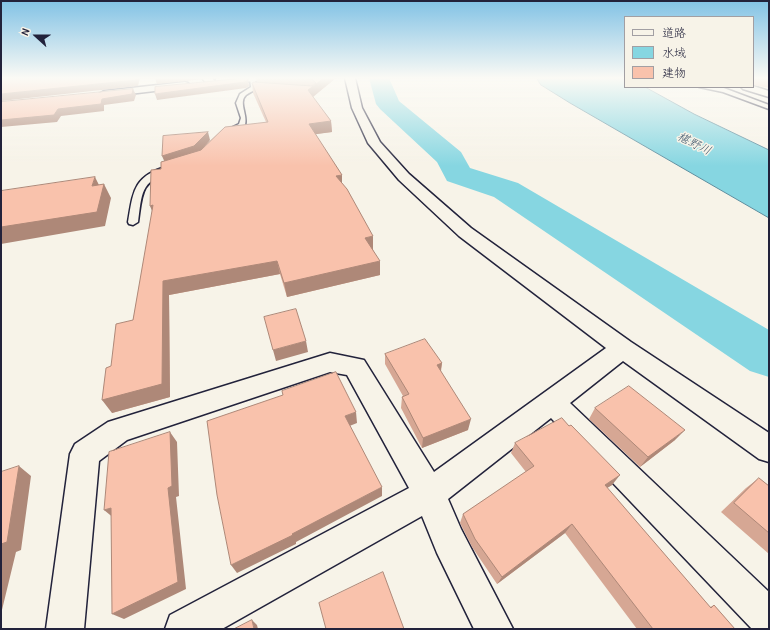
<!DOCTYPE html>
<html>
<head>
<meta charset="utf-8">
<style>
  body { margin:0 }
  #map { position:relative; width:770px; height:630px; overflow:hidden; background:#f7f3e8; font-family:"Patrick Hand","Klee One",sans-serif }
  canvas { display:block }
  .frame { position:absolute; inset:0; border:2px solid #22223b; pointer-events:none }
  .legend { position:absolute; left:624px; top:16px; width:130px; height:72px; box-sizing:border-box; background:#f7f3e8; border:1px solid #a29fa3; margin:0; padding:5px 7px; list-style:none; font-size:12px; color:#22223b }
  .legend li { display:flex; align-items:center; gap:8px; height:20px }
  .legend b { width:20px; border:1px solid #a29fa3 }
  .north { position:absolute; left:16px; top:16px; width:40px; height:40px; -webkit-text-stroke:3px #f7f3e8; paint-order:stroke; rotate:291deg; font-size:11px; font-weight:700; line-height:16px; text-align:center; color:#22223b }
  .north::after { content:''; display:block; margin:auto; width:14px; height:18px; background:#22223b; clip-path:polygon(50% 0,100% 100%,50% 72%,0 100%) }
</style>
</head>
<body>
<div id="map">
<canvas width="770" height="630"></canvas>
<div class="frame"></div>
<ul class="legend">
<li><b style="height:5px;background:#f7f3e8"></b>道路</li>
<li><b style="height:11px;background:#86d6e1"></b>水域</li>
<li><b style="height:11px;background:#f9c2ac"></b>建物</li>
</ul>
<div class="north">N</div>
</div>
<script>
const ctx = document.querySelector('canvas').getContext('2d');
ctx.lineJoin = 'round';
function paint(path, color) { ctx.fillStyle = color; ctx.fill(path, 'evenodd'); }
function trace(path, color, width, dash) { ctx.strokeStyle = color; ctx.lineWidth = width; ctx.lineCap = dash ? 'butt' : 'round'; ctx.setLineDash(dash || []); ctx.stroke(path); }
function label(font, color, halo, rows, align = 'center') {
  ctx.font = font + ' "Patrick Hand","Klee One",sans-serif'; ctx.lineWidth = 3; ctx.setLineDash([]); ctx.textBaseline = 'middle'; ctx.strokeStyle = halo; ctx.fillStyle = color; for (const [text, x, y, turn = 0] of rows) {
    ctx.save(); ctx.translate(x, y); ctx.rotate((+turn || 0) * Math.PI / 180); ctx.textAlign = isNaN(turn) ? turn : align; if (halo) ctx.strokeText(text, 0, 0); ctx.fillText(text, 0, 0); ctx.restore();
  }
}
const water = new Path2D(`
  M537,78h88v9h20l49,27 75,36v68l-199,-115 -29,-18z`);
const river = new Path2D(`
  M369,78h20l10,23 62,51 9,16 48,15 251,147v47l-19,-6 -256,-174 -47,-16 -10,-19 -57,-53 -4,-5z`);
const lane = new Path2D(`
  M250,78h4l3,10c-3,3 -7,4 -11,7 -8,7 2,20 -1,30l-14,10h-6v-4l14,-7 2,-6 -5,-15 4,-9 11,-7z
  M699,87h22l48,18v4l-46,-17z
  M166,167l3,1v4c-29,10 -27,22 -31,50l-5,3 -4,-1 -1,-2c5,-29 5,-46 38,-55z`);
const street = new Path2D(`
  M202,78h10l3,4 -5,3 -3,-1z
  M345,78h10l7,30 18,34 29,32 62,54 160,114 138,91v29l-10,-3 -136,-98 -53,42 199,189v37h-17l-201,-211 -103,81 13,30 52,100h-39l-37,-76 -15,-37 -200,113h-57l5,-14 239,-127 -62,-113 -17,-3 -203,68 -28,21 -15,168h-38l24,-175 5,-10 33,-22 222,-69 34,7 70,112 172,-124 -147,-112 -60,-56 -31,-37 -16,-35z
  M753,86l16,5v6l-26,-8 -2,-2z`);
const secondary = new Path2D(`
  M220,78h44l-5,3 -43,2v-4z
  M185,82l3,1 2,2 -2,2 -84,10 -5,-3 5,-3z`);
const wall = new Path2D(`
  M256,78h80l-23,19 18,24 1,11 -17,2 27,49 31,66 7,26 -93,22 -7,-23 -111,21 1,102 -58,16 -1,-47 22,-46 28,-151 3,-8 46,-21 -6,7 62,-25 -13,-29 -1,-10h5z
  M753,78h16v10l-16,-3z
  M385,354l57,9 -1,9 27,58 -46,18 -21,-40 1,-11 1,-1 -18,-32z
  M595,408l80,32 -35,27 -51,-48z
  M515,443l97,42 -5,3 103,119 4,-2 21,24h-98l-72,-96 -68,51 -25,-37 -12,-24 3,-9 63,-42 -15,-19z
  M759,478l10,8v68l-48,-42 25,-24z`);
const shadedWall = new Path2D(`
  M136,78h4l-2,8 -137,15v-7z
  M155,78h59l-57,6z
  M248,78l1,8 -3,2 -89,12 -2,-6z
  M324,78h12l-27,22 -1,-10z
  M133,89l3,6 -2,6 -30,4v6l-43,5 -4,6 -56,5v-7l57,-11 44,-10z
  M331,121l1,11 -22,3 -1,-11z
  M208,132l2,8 -13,15 -31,10 -4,-9z
  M342,175v12l-6,-11z
  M95,177l7,14 -10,-5z
  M104,184l7,14 -6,28 -104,18v-17z
  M153,205l2,13 -5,-12z
  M373,236v13l-7,2 -1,-13z
  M277,261l3,13 -111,21 1,102 -58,16 -10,-13 61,-119z
  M380,261v14l-93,22 -3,-14z
  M306,341l2,11 -32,9 -3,-11z
  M442,363l-2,11 -3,-9z
  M356,412l1,11 -10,4 -2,-11z
  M471,419l-3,11 -46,18 1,-10z
  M685,430l-10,10 -35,27 8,-10z
  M170,432l7,10 2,54 -3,1 10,92 -62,30 -12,-5z
  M19,466l12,10 -10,74 -5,2 -15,62v-69z
  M620,475l-8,10 -15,9 8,-9z
  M382,487v9l-86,46v2l-59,29 -6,-8z
  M111,508l4,11 -11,-9z
  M572,524l-7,9 -68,51 5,-7z
  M252,620l5,5 1,4h-4z`);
const building = new Path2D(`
  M1,78h135v2l-135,14z
  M245,78h3v2l-3,2 -90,12v-7z
  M294,78h30l-16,12 23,31 -22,3 33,51 -6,1 11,13 26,47 -8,2 15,23 -96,22 -7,-22 -114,20 -1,103 -60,16 4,-32 5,-2 5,-42 17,-4 20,-115 -3,1 1,-36 10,-1v-7l40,-12 24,-23 43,-5 -16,-39 2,-1 58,4 4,-3 -4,-4z
  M133,89l-1,5 -30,5 -1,5 -43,5 -4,6 -53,5v-18z
  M208,132l-14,14 -32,10 1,-20z
  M95,177l-3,9 12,-2 -7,28 -96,15v-36z
  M296,309l10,32 -33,9 -9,-33z
  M425,339l17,24 -5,2 34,54 -48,19 -21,-41 7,-3 -24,-40z
  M336,372l20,40 -11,4 37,71 -90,47 1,1 -62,30 -14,-70 -10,-74 76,-26 -1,-4z
  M629,386l56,44 -37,27 -53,-49z
  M562,418l7,8 2,-1 49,50 -15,10 106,123 3,-3 21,24h-82l-81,-105 -70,53 -27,-38 -12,-25 71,-48 -19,-23z
  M170,432l2,54 -4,2 10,94 -66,32 -1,-106 -7,2 5,-58z
  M19,466l-12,76 -6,2v1v-73z
  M759,478l10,8v47l-35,-30z
  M383,572l21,57h-78l-7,-26z
  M252,620l2,9h-20z`);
const farWaternames = [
  ["椹野川",694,144,27]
];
paint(water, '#86d6e1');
trace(water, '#5e8e9f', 1);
paint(river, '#86d6e1');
trace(lane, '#22223b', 3);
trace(street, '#22223b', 3);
trace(secondary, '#22223b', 3);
paint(lane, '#f7f3e8');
paint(street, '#f7f3e8');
paint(secondary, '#f7f3e8');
paint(wall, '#d6a794');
paint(shadedWall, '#ae8878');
paint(building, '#f9c2ac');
trace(building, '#ae8878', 1);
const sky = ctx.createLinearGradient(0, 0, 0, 166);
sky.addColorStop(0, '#81c2e5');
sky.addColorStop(0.47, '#fbfaf5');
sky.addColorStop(1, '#fbfaf500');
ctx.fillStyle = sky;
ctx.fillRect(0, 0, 770, 166);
label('italic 12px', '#40586d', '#f7f3e8', farWaternames);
</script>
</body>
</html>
